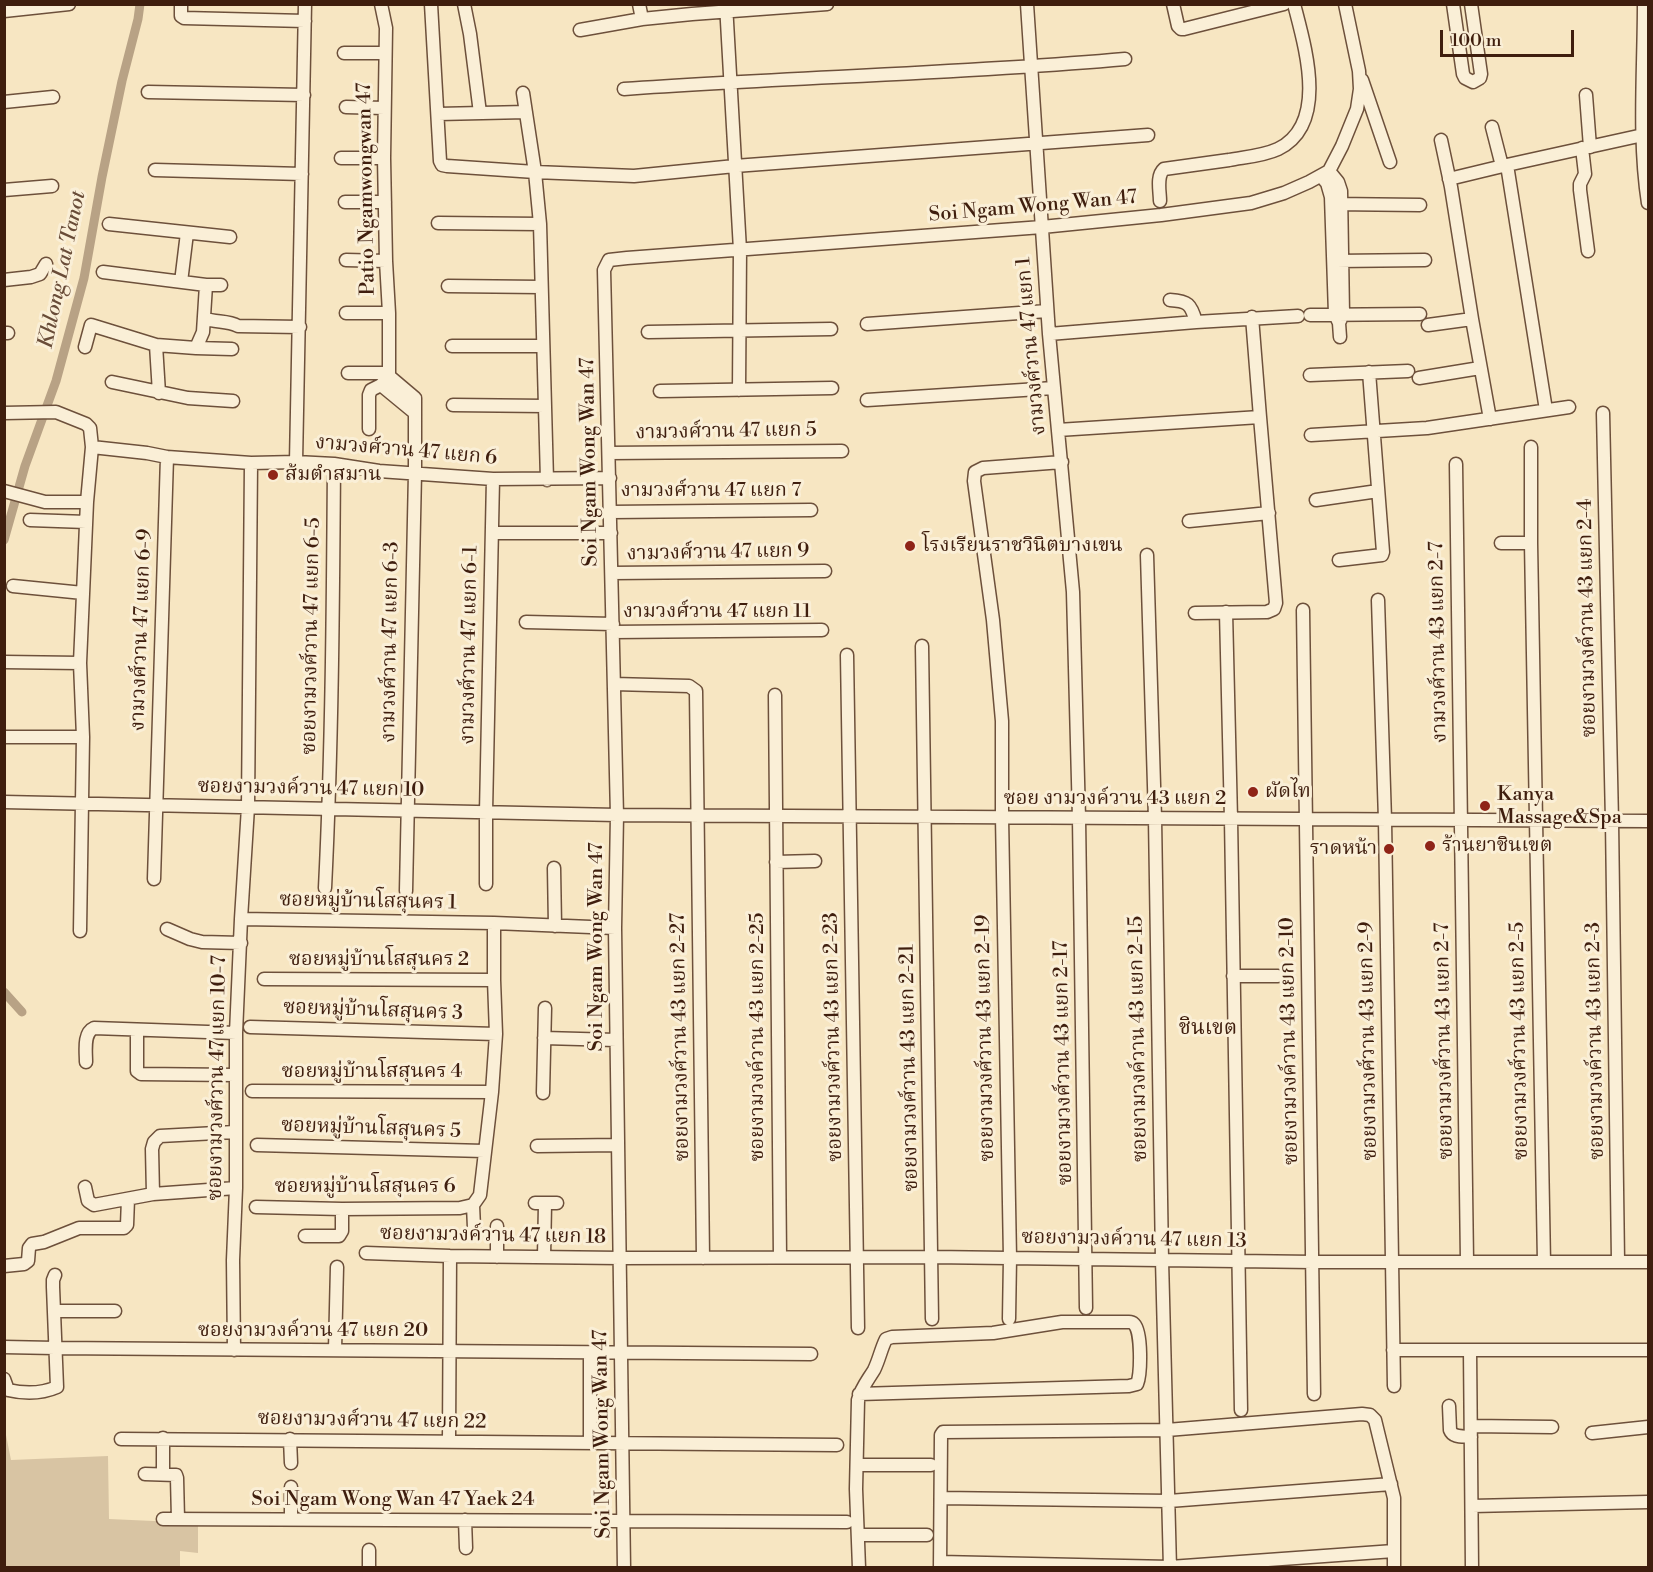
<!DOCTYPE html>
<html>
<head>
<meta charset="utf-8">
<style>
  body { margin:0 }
  #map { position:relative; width:1653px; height:1572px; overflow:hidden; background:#f7e6c2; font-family:"Libre Bodoni",serif }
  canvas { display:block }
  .frame { position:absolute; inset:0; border:6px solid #3f1e0e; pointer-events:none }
  .scale { position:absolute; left:1440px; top:30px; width:134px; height:27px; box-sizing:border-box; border:3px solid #3f1e0e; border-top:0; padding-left:8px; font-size:18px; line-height:21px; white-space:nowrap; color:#3f1e0e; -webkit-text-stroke:4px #faefd7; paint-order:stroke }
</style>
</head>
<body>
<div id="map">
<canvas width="1653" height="1572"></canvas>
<div class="frame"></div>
<div class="scale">100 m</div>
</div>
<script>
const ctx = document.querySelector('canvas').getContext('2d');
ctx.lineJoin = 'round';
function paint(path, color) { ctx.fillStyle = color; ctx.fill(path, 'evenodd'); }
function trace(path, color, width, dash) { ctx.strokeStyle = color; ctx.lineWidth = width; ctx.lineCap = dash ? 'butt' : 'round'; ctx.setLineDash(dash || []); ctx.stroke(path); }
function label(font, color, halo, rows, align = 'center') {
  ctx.font = font + ' "Libre Bodoni","Noto Serif Thai",serif'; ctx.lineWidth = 6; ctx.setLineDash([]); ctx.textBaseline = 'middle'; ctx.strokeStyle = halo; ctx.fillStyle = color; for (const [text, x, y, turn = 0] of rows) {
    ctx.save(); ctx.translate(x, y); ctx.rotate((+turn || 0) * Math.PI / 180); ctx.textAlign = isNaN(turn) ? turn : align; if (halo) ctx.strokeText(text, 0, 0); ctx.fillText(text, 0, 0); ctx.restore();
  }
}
const green = new Path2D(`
  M4,1425l7,35 97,-4 1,63 89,4v30l-18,-2v16h-175z`);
const canal = new Path2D(`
  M4,540l21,-74 31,-85 28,-103 18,-101 20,-96 16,-62 2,-15
  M4,992l18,20`);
const minor = new Path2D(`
  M181,4v12l3,2 121,3
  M381,4l5,24 -2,130 2,103 3,52v63
  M431,4l9,157 2,4 5,1 88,6 99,4 101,-10 413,-31
  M464,4l6,30 10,79
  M639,4l3,15
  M726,4l14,246 -1,140
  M1027,4l22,330 24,258 6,226 7,490
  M1173,4l5,22 3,3h3l100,-25
  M1453,4l10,70 2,4 8,4 7,-4 1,-4 -10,-70
  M1644,4c0,66 -6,135 4,199
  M4,11l65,-7
  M580,30l62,-11 50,-5 135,-10
  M344,53h41
  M1362,80l28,82
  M624,89c167,-12 334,-15 501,-30
  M148,92l156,3
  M523,93l12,79 5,52 7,256
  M1586,95l4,52
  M4,102l49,-5
  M346,107l38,1
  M438,114l88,-2
  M1492,127l10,39
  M1441,140l10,47 21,132 18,100
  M1582,148l3,26 -5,10v6l8,61
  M341,158h43
  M1507,165l39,245
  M155,170l147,4
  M1329,171l9,11 3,9 2,123 -4,9
  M1321,176l6,7 4,14 4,117 4,9 1,14
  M1449,179l58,-14 136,-30
  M4,190l48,-4
  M1160,201c0,-10 -4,-25 4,-32 22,-3 43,-6 65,-9 16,-3 34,-4 49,-11 51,-25 27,-102 16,-145
  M345,202h40
  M1334,204l86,1
  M438,223l102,1
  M109,224l121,13
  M346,260l40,1
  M1336,261l89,-1
  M4,280l27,-3 9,-3 6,-10
  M181,282l6,-49
  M206,285h15
  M448,286l93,1
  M1170,300c18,1 21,4 26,22
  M346,313h43
  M1310,315l110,-1
  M204,318c11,5 23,2 34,8l62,1
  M867,324l180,-13
  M1428,325l44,-6
  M648,332l183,-3
  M4,333h4
  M1049,334l147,-12 102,-6
  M156,345l3,48
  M452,346h91
  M85,347l6,-22 65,20 40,3 7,-16 3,-47 -103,-13
  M196,348l36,1
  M348,373h40
  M1310,375l98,-4
  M1419,378l61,-10
  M112,382l76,16 45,3
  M660,391l172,-3
  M867,400l187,-12
  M453,405l92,1
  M4,413l52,-1 30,12 4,4 2,19 -5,55 -7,161 3,74 -3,194
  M1603,413l9,408 6,440
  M369,429v-34l2,-5 10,-5
  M1058,430l202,-13
  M1311,435l116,-7 142,-21
  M92,447l55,6 20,4 84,6 45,-1 38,2 45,7 114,8 117,-1
  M1531,447v96l13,719
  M609,453l233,-2
  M296,462l9,-458
  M1456,464l11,797
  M4,491l41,11h42
  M1316,500l62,-9
  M611,512l200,-2
  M30,520l56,2
  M1189,521l80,-8
  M492,533h119
  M1501,543h30
  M1147,555l8,263 7,442 8,308
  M1339,560l43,-5 1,-3 -14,-180
  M612,573l213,-2
  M13,586l70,7
  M1378,600l7,220 9,566
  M1303,610l11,784
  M1226,612l5,207 10,591
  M1195,613l72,-1 7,-3 2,-6 -16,-186 -8,-100
  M526,622l87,2
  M613,632l209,-2
  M922,646l10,673
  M847,655l11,673
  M4,662l76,1
  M614,684l75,2 7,5 7,567
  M775,695l5,562
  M4,737h79
  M4,802l613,13 1031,6
  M776,862l39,-1
  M554,868l1,58
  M154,879l13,-422
  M486,884v-72l7,-333
  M325,888c7,-141 8,-283 9,-424
  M406,891l9,-418v-75l-26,-22 -8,9 34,28
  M241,919l253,4
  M167,929l23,10 12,3 39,1
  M1233,976h45
  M264,979l230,1
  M250,1027l246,7
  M137,1030v41l4,3 94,1
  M544,1038l72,2
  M86,1062c0,-11 -3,-29 8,-34l142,5
  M252,1091l240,1
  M543,1093l2,-85
  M235,1132l-75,4 -6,6 -2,7 1,45 83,-6
  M257,1145l227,6
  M537,1146l81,-1
  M85,1187l3,14 6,4 59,-11
  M535,1203h22
  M473,1205l7,-10 12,-103 4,-58 -2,-54v-57l121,5
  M473,1205l1,23
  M256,1207l86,2 118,-1 13,-3
  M305,1236h34l3,-5v-22
  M366,1253l84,3 170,2 312,-1 381,5h335
  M497,1257v-31
  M544,1257l1,-53
  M4,1266l20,-2 4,-3 1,-13 3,-4 12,-2 35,-14h45l3,-3 1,-26
  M54,1311h61
  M1009,1319l1,-61 -8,-441v-96l-9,-101 -19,-139 1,-9 8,-4 79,-6
  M4,1347l51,1 756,6
  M234,1350l-1,-90 3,-72v-155l5,-114 7,-112 3,-344
  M335,1350l2,-83
  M1393,1350h255
  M1470,1350l2,218
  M590,1352v91
  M4,1379l4,11c17,4 33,4 49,-3l-4,-100v-7l2,-5
  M859,1394l270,-8 8,-2c4,-10 5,-52 -3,-60 -1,-1 -3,-2 -5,-2h-67l-69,11 -101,4 -6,2c-5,10 -7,21 -12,31 -6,10 -13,18 -16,30l-2,89 3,79
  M1449,1406l1,24c3,8 13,6 21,7
  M1471,1426l81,1
  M1592,1433l56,-6
  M163,1438v36
  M121,1439l716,6
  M290,1439l1,24
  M449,1440l1,-184
  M857,1465h74
  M145,1474l31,1 1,3 1,41
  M291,1487v32
  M941,1498l228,3 222,-17
  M1472,1506l176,-4
  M163,1519l684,3
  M465,1520l1,28
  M858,1535h69
  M940,1562l230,5 224,-16
  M369,1568v-18
  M624,1568l-9,-640 2,-113 -13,-545 5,-10 18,-2 415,-31 119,-12 90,-12 33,-10 25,-11 20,-11 13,-25 15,-37 3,-20 -1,-18 -14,-67
  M940,1568l1,-133 2,-3 224,-2 195,-16 8,1 5,5 19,78v70`);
const markers = [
  [273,475,6,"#8f2418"],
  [910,546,6,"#8f2418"],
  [1253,792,6,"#8f2418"],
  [1485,806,6,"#8f2418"],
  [1430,846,6,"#8f2418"],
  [1389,849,6,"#8f2418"]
];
const streetNames = [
  ["Patio Ngamwongwan 47",367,189,-91],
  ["Soi Ngam Wong Wan 47",1033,207,-5],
  ["งามวงศ์วาน 47 แยก 1",1032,346,-95],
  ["งามวงศ์วาน 47 แยก 5",726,432,-1],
  ["งามวงศ์วาน 47 แยก 6",406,451,5],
  ["Soi Ngam Wong Wan 47",590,462,-91],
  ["งามวงศ์วาน 47 แยก 7",711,491],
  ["งามวงศ์วาน 47 แยก 9",718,553,-1],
  ["งามวงศ์วาน 47 แยก 11",717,612],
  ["ซอยงามวงค์วาน 43 แยก 2-4",1588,618,-91],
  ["งามวงศ์วาน 47 แยก 6-9",142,630,-88],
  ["ซอยงามวงศ์วาน 47 แยก 6-5",312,636,-89],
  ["งามวงศ์วาน 47 แยก 6-3",391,642,-89],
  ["งามวงศ์วาน 43 แยก 2-7",1439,642,-91],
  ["งามวงศ์วาน 47 แยก 6-1",470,645,-89],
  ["ซอยงามวงค์วาน 47 แยก 10",311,789,1],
  ["ซอย งามวงค์วาน 43 แยก 2",1115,799],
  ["ซอยหมู่บ้านโสสุนคร 1",368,902,1],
  ["Soi Ngam Wong Wan 47",597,947,-90],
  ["ซอยหมู่บ้านโสสุนคร 2",379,960],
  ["ซอยหมู่บ้านโสสุนคร 3",373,1011,2],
  ["ซอยงามวงศ์วาน 43 แยก 2-27",681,1037,-91],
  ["ซอยงามวงค์วาน 43 แยก 2-25",758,1037,-90],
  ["ซอยงามวงศ์วาน 43 แยก 2-23",834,1037,-91],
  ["ซอยงามวงศ์วาน 43 แยก 2-19",986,1038,-91],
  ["ซอยงามวงค์วาน 43 แยก 2-15",1139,1039,-91],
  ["ซอยงามวงค์วาน 43 แยก 2-10",1290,1041,-91],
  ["ซอยงามวงศ์วาน 43 แยก 2-9",1369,1041,-91],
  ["ซอยงามวงศ์วาน 43 แยก 2-7",1445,1041,-91],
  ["ซอยงามวงศ์วาน 43 แยก 2-5",1520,1041,-91],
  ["ซอยงามวงค์วาน 43 แยก 2-3",1596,1041,-91],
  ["ซอยงามวงศ์วาน 43 แยก 2-17",1064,1063,-91],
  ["ซอยงามวงศ์วาน 43 แยก 2-21",910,1068,-91],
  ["ซอยหมู่บ้านโสสุนคร 4",372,1072],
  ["ซอยงามวงศ์วาน 47 แยก 10-7",218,1078,-89],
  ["ซอยหมู่บ้านโสสุนคร 5",371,1129,2],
  ["ซอยหมู่บ้านโสสุนคร 6",365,1187],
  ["ซอยงามวงค์วาน 47 แยก 18",493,1236,1],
  ["ซอยงามวงค์วาน 47 แยก 13",1134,1240,1],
  ["ซอยงามวงค์วาน 47 แยก 20",313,1331],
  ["ซอยงามวงศ์วาน 47 แยก 22",372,1421,1],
  ["Soi Ngam Wong Wan 47",603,1434,-91],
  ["Soi Ngam Wong Wan 47 Yaek 24",393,1500]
];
const poiNames = [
  ["ส้มตำสมาน",285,475],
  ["โรงเรียนราชวินิตบางเขน",922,546],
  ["ผัดไท",1265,792],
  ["Kanya",1497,795],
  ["Massage&Spa",1497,818],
  ["ร้านยาชินเขต",1442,846],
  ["ราดหน้า",1377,849,"right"]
];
const waterNames = [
  ["Khlong Lat Tanot",63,270,-78]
];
const neighbourhoodNames = [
  ["ชินเขต",1208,1029]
];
paint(green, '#d8c4a3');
trace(canal, '#b8a285', 9);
trace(minor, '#6d503b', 15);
trace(minor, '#faefd7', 12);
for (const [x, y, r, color] of markers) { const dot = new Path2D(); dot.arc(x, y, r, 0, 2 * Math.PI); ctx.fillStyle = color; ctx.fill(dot); trace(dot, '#faefd7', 2); }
label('20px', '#3f1e0e', '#faefd7', streetNames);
label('20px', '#3f1e0e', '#faefd7', poiNames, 'left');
label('italic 21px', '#694c38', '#faefd7', waterNames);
label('21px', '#3f1e0e', '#faefd7', neighbourhoodNames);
</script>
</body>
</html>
